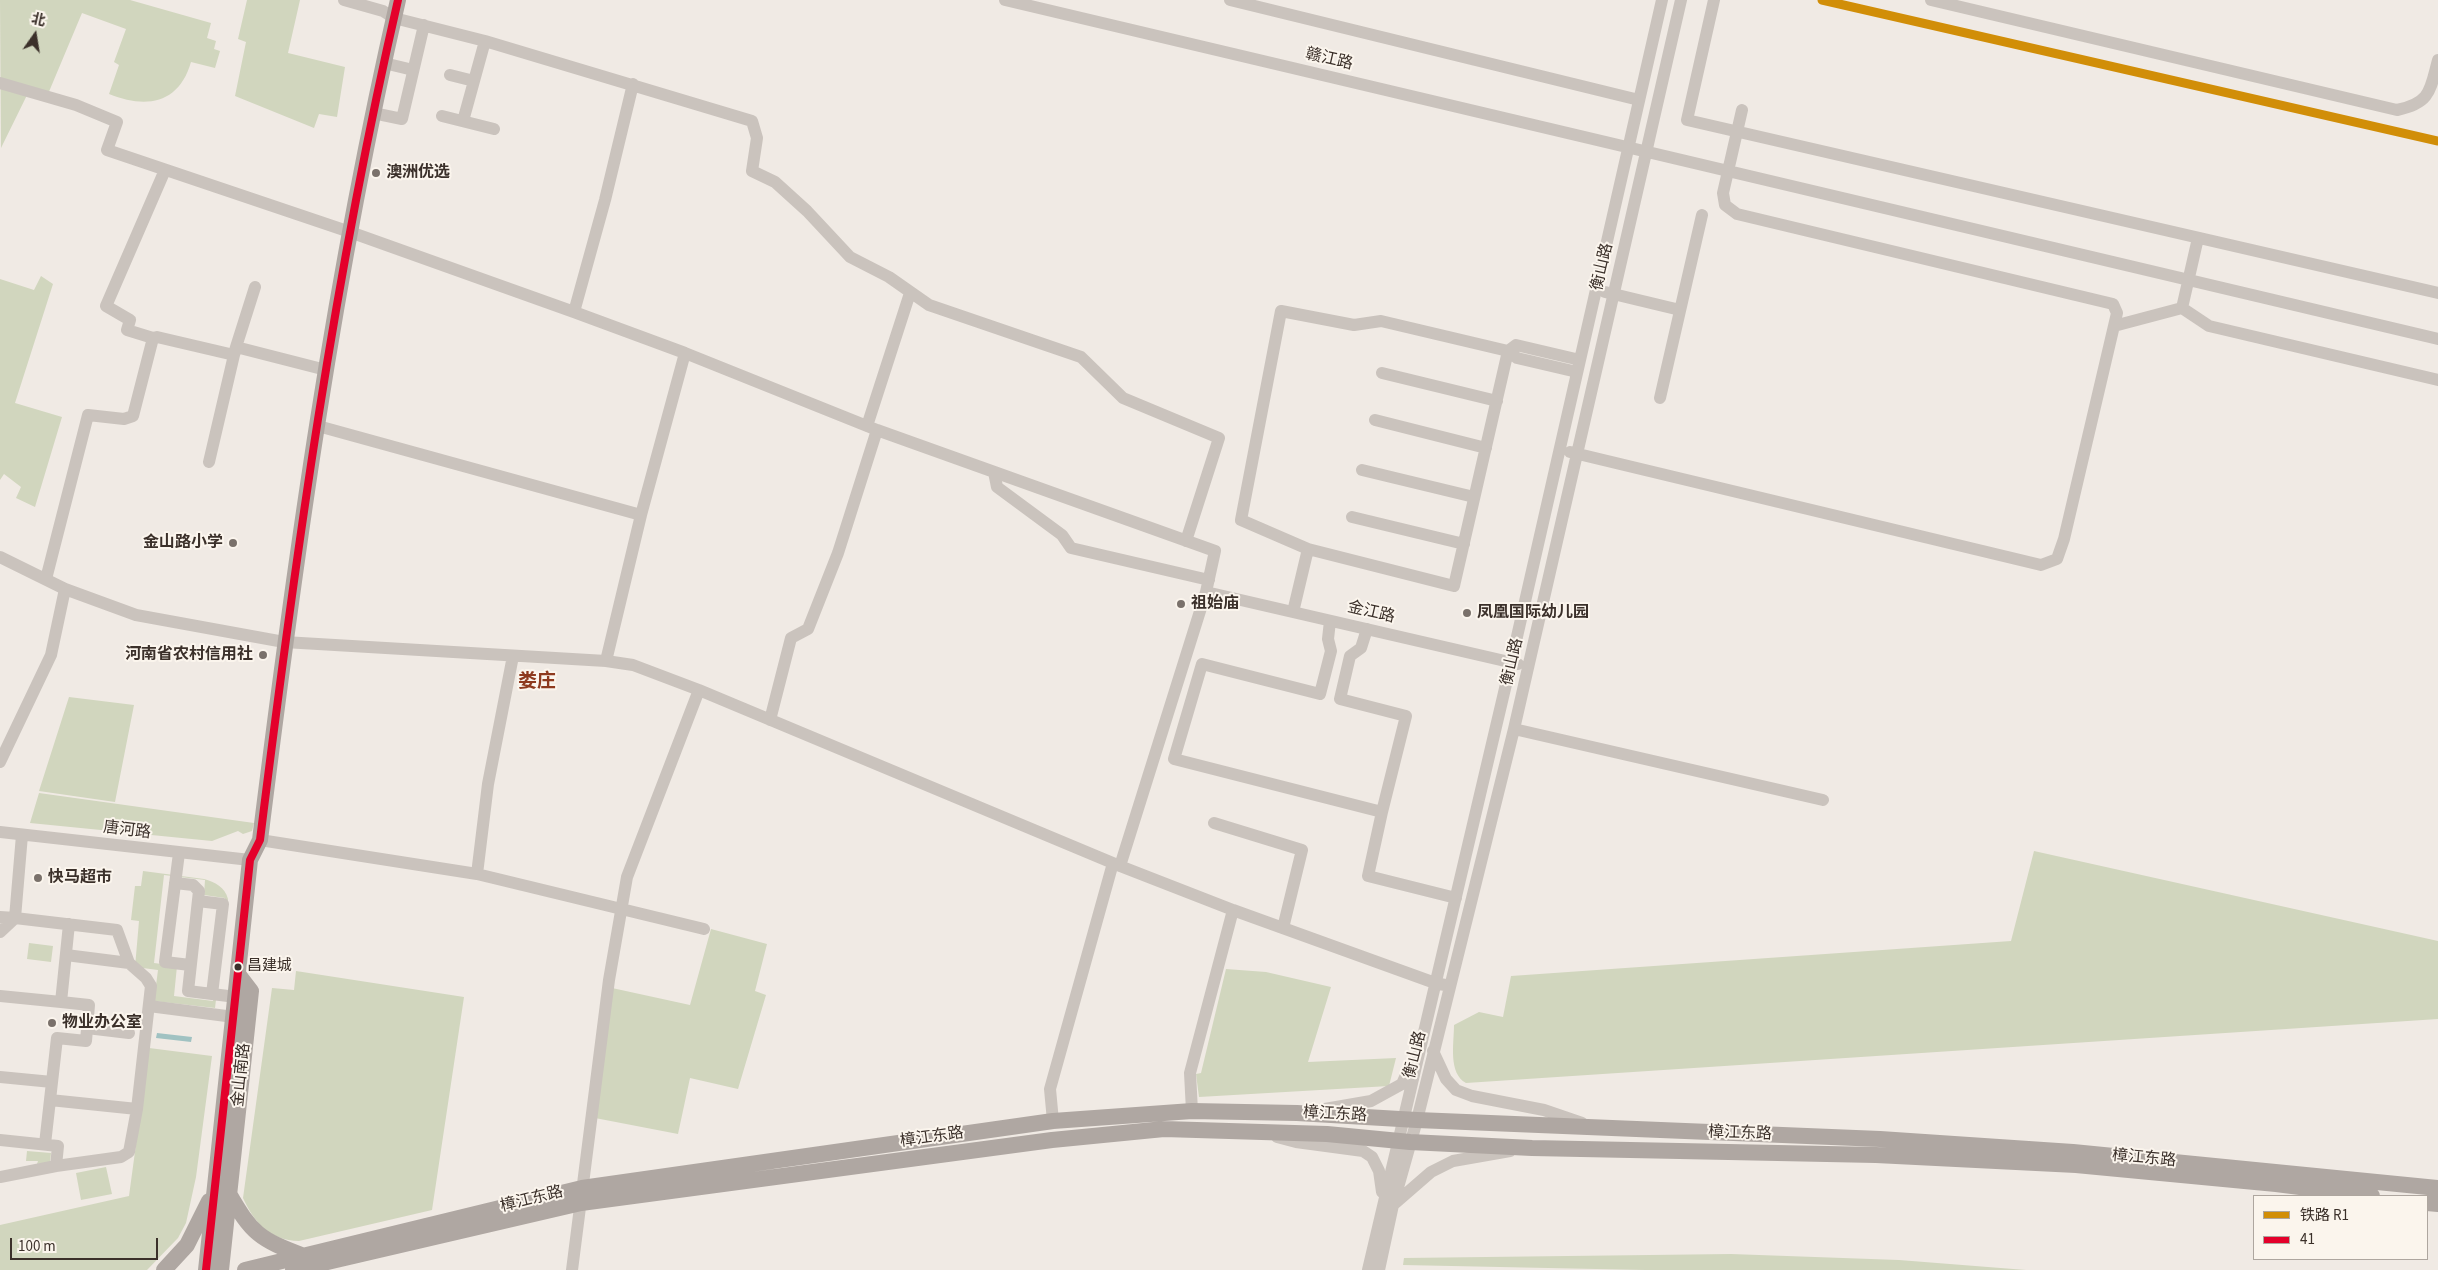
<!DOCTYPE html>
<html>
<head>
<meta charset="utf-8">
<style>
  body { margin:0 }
  #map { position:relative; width:2438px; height:1270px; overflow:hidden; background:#f0eae4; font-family:"Source Sans 3","Noto Sans SC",sans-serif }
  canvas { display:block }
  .legend { position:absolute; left:2253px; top:1195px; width:175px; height:65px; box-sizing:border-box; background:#fbf5ed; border:1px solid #aea69f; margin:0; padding:6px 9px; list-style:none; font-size:15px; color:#3b302a }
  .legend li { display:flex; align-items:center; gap:10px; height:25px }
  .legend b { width:25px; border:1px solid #aea69f }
  .north { position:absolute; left:10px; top:10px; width:50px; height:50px; -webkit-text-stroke:4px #fbf5ed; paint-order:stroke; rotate:13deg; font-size:14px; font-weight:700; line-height:20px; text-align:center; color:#3b302a }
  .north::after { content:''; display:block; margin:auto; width:18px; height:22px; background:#3b302a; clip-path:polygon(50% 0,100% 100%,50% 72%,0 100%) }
  .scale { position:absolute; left:10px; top:1238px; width:148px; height:22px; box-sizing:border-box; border:2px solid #3b302a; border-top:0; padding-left:6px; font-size:15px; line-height:18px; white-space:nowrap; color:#3b302a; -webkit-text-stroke:4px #fbf5ed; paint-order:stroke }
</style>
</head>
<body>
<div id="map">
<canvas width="2438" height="1270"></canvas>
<ul class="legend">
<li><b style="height:6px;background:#d18e08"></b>铁路 R1</li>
<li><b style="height:6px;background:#e4002b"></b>41</li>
</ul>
<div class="north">北</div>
<div class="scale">100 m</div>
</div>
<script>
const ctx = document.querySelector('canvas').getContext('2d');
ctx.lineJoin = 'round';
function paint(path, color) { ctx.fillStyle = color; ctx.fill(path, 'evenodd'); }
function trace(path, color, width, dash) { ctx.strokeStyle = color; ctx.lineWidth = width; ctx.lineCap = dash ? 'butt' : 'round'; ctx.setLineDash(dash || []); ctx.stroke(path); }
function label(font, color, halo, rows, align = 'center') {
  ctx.font = font + ' "Source Sans 3","Noto Sans SC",sans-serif'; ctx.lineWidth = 4; ctx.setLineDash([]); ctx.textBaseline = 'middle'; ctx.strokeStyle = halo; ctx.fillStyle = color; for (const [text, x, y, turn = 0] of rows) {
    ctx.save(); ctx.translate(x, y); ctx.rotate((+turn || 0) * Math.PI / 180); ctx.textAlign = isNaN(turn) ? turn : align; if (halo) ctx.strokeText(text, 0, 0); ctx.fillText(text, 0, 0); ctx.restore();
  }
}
const green = new Path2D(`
  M0,0h130l81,23 -4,15 9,3 -2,8 6,2 -5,17 -24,-6c-12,42 -45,47 -82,32l10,-29 -5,-3 12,-33 -44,-16 -34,81 -18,-5 -29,59z
  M247,0h53l-12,53 57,14 -8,50 -18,-3 -5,14 -79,-32 11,-54 -8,-3z
  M41,276l12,8 -38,119 47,14 -27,90 -19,-9 5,-11 -17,-13 -4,6v-201l34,11z
  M69,697l65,8 -19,97 -76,-11z
  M39,793l215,30 -2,8 -9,3 -5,-3 -26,10 -182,-18z
  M2034,851l404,90v78l-972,64c-18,-10 -12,-39 -12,-58l25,-13 24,5 8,-41 500,-35z
  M143,871l61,8c11,3 21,8 24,20l-13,109 -61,-7 4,-31 -23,-3 4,-46 -8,-1 4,-34h6zM164,875l41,5 -1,15 21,3 -12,103 -39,-5 3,-30 -23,-3z
  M711,929l56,15 -12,47 11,4 -28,94 -48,-11 -12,56 -83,-16 17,-130 78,17z
  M29,943l24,3 -2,16 -24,-3z
  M1226,969l40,3 65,15 -23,75 88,-4 -7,28 -190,11 -3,-23 5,-1z
  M296,971l168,26 -32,213 -133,31c-29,-1 -44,-17 -56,-43l29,-210 22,2z
  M149,1048l63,8 -16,121 -10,46 -8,15 -31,32h-147v-45l129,-29z
  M27,1151l24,2 -1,9 -13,2 1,-3h-12z
  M106,1167l6,27 -31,6 -5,-27z
  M1731,1254l168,6 127,10h-381l-242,-5 1,-7z`);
const water = new Path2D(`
  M157,1033l35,4 -1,5 -35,-4z`);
const minor = new Path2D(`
  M344,0l39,11 11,7 91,23 267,80 5,17 -5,33 23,11 32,29 43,46 39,20 40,28 152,52 42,41 96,40 -33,103
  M1005,0l1433,339
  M1230,0l409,100
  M1714,0l-27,120 751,173
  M1931,0l466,110c34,-7 33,-20 41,-50
  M384,63l29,7
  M450,75l24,6
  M0,83l76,22 41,17 -10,28 243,82 224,80 111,41 192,77 338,121 -9,41 -86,274
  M373,113l29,6 22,-94
  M442,116l52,13
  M463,121l22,-80
  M1605,292l75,18
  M2182,308l27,18 229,54
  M574,312l31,-112 28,-116
  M2114,326l68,-18 16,-70
  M153,338l-26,-8 3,-10 -24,-14 59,-136
  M236,347l19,-60
  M1577,372l-60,-14 -9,-7 8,-6 64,15
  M1382,373l115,28
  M1660,398l42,-183
  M1375,420l111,28
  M318,426l323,89
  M867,426l43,-133
  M1570,452l471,113 16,-6 7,-20 53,-226 -4,-9 -376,-90 -12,-9 -2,-12 19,-83
  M209,462l25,-107
  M1362,470l112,27
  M994,472l3,15 65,48 9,13 138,32
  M1352,517l112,27
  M0,557l65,32 71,26 148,27 322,19 27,4 66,25 421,176 113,44 202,73 15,3
  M46,579l42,-164 36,4 9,-3 20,-78 4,-1 77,18 2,-8 90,23
  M1206,592l312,72
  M1293,612l15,-63 146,37 54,-235 -127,-30 -27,4 -73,-14 -40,209 67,29
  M1330,621l-2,18 3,12 -11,43 -118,-30 -28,95 208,53 24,-96 -66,-17 10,-43 11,-8 6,-19
  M606,661l35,-146 44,-162
  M770,720l21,-82 17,-9 30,-76 39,-123
  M1514,729l309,71
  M0,762l51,-107 14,-66
  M1382,812l-14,64 88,22
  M1214,823l88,27 -19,78
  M0,832l250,28
  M260,840l217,34 227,55
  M179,853l-14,109 25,3
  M477,874l11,-90 25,-128
  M175,883l18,2 6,6 -11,100 48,6
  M198,901l25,3 -11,90
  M0,917l15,1 7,-83
  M0,932l15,-14 102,12 12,33 17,15 5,8 -14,123 -8,43 -8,5 -65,9 -56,11
  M66,955l63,8
  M0,996l61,6
  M149,1006l85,11
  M87,1028l42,5
  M1433,1051l13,28 10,11 16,6 72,14 38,13
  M0,1077l52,5
  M50,1100l87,9
  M1319,1110l52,-9 31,-17 8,-18
  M1192,1111l-2,-38 43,-163
  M1053,1121l-3,-32 63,-226
  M1277,1137l19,5 67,9 9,6 7,14 3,21
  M0,1140l58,6 -2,20
  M45,1144l12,-106 29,3 3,-36 -28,-3 8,-78
  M1393,1205l38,-33 22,-11 57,-10
  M572,1270l37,-290 18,-103 72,-187
  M1368,1270l143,-607 151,-663
  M1379,1270l14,-65 24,-85 97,-391 167,-729`);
const major = new Path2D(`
  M228,1192c24,42 31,47 76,64
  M2427,1203l11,1
  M164,1270l23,-25 22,-44
  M206,1270l44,-410 10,-20c35,-281 74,-563 138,-840
  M221,1270l30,-279 -13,-17
  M245,1270l337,-82 471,-67 139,-10 105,2 120,7 463,19 193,13 365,36
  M293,1270l288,-67 471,-63 112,-11 163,5 83,8 122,6 344,7 200,10 200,19 96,12`);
const bus1 = new Path2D(`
  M206,1270l44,-410 10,-20c35,-281 74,-563 138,-840`);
const rail1 = new Path2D(`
  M1822,0l616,141`);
const markers = [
  [376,173,5,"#7a716b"],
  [233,543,5,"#7a716b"],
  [1181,604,5,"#7a716b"],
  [1467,613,5,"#7a716b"],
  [263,655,5,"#7a716b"],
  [38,878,5,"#7a716b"],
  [238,967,4.5,"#3b302a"],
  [52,1023,5,"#7a716b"]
];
const busNames = [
  ["昌建城",247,967]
];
const streetNames = [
  ["赣江路",1329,60,13],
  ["衡山路",1603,267,-77],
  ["金江路",1371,613,13],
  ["衡山路",1513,662,-77],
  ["唐河路",127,831,7],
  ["衡山路",1416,1055,-76],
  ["金山南路",242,1075,-84],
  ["樟江东路",1335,1115,3],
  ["樟江东路",1740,1134,2],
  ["樟江东路",932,1138,-8],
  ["樟江东路",2144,1159,5],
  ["樟江东路",532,1200,-14]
];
const poiNames = [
  ["澳洲优选",386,173],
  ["金山路小学",223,543,"right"],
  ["祖始庙",1191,604],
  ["凤凰国际幼儿园",1477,613],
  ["河南省农村信用社",253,655,"right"],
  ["快马超市",48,878],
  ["物业办公室",62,1023]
];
const quarterNames = [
  ["娄庄",537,683]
];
paint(green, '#d1d6be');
paint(water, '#a0c2c2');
trace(minor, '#cac3bd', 12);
trace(major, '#afa7a2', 16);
trace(bus1, '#e4002b', 8);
trace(rail1, '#d18e08', 9);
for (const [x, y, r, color] of markers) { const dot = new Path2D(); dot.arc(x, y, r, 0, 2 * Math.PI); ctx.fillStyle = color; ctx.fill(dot); trace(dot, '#fbf5ed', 2); }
label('15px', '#3b302a', '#fbf5ed', busNames, 'left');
label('16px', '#3b302a', '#fbf5ed', streetNames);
label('bold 16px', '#3b302a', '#fbf5ed', poiNames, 'left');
label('bold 19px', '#8e3a1f', '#fbf5ed', quarterNames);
</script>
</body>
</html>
